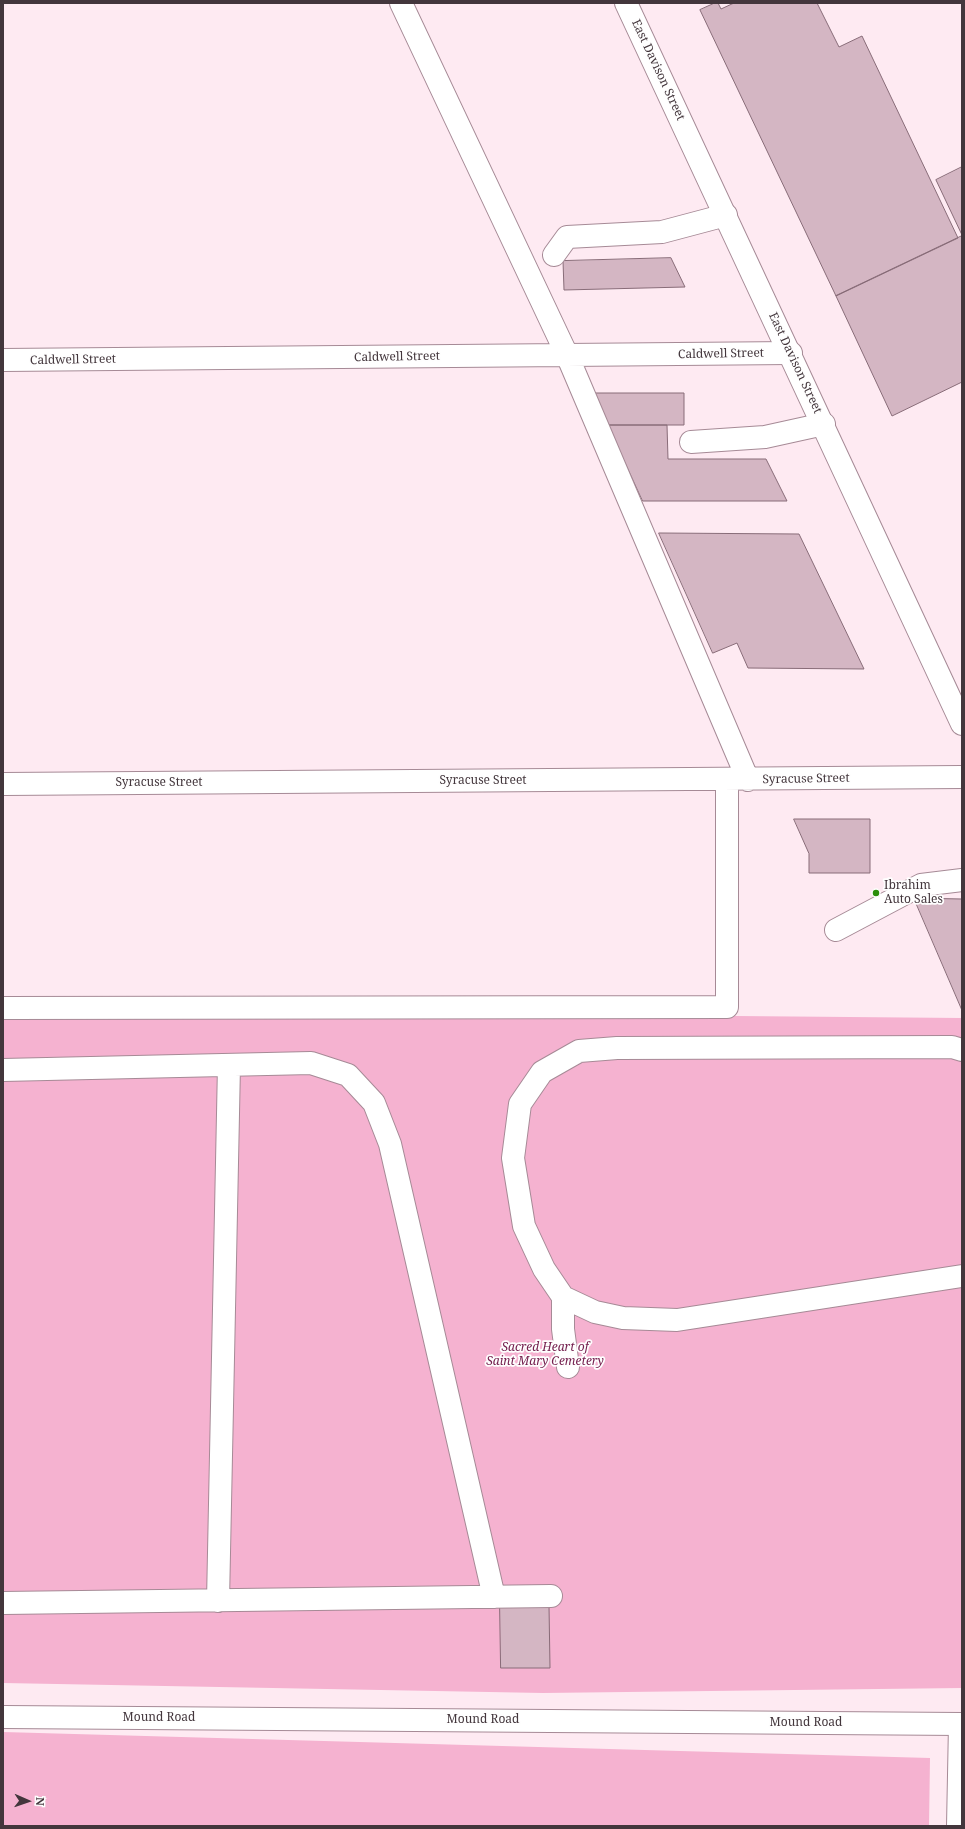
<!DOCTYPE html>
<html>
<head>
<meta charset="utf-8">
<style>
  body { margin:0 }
  #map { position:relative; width:965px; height:1829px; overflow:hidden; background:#feeaf2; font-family:"Noto Serif",serif }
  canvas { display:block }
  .frame { position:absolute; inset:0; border:4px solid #43363c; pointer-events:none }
  .north { position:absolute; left:8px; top:1781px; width:40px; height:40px; -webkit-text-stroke:3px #fefefe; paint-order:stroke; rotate:92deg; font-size:11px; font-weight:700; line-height:16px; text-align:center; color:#43363c }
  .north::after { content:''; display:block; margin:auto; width:14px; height:18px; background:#43363c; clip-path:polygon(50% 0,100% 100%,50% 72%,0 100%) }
</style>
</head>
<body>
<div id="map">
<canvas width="965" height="1829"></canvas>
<div class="frame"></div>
<div class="north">N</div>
</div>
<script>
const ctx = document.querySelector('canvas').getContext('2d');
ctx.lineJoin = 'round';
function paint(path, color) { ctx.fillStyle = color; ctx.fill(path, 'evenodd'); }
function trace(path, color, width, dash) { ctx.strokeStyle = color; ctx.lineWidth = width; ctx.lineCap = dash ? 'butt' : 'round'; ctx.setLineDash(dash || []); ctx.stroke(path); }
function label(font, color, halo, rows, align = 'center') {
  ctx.font = font + ' "Noto Serif",serif'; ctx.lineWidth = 3.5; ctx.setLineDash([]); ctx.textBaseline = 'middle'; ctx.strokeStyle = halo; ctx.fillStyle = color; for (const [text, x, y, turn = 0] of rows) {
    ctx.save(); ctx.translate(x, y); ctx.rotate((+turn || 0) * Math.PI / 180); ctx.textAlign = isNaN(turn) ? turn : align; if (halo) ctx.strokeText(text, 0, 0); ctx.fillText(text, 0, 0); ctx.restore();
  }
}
const green = new Path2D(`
  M736,1016l226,2v670l-419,5 -540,-10v-666z
  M3,1732l927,26 -1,68h-926z`);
const building = new Path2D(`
  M715,3h3l3,6 13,-6h83l22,44 23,-11 96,202 -122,58 -136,-286z
  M962,167v68l-26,-55z
  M962,236v146l-70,34 -56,-120z
  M671,258l14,29 -121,3 -1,-29z
  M593,393h91v32h-76z
  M608,425h59l1,34h98l21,42h-144z
  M659,533l140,1 65,135 -116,-1 -11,-25 -24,10z
  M794,819h76v54h-61v-19z
  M914,898l48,1v111z
  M500,1606h49l1,62h-49z`);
const minor = new Path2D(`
  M401,3l166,352 181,425
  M554,255l13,-18 95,-5 64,-17
  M3,360l788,-7
  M691,442l74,-5 59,-13
  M3,784l959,-7
  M836,930l85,-45 41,-5
  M3,1008l724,-1v-227
  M962,1050l-10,-3 -335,1 -38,3 -37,21 -22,32 -7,54 11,68 20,43 19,28 32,15 28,6 54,2 285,-44
  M3,1070l308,-7 37,12 26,28 16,41 104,453
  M563,1297v32l5,38
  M218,1601l11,-536
  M3,1603l548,-7
  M958,1826l2,-102`);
const major = new Path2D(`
  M626,3l336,721
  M3,1717l959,7`);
const markers = [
  [876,893,4,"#2b8f0b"]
];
const streetNames = [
  ["East Davison Street",658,70,65],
  ["Caldwell Street",721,354,-1],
  ["Caldwell Street",397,357,-1],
  ["Caldwell Street",73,360,-1],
  ["East Davison Street",795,363,65],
  ["Syracuse Street",806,779,-1],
  ["Syracuse Street",483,781],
  ["Syracuse Street",159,783],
  ["Mound Road",159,1718],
  ["Mound Road",483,1720],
  ["Mound Road",806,1723]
];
const poiNames = [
  ["Ibrahim",884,886],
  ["Auto Sales",884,900]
];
const parkNames = [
  ["Sacred Heart of",545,1348],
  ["Saint Mary Cemetery",545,1362]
];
paint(green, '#f5b2d0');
paint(building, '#d4b6c3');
trace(building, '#886c78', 1);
trace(minor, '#a68a96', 24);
trace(major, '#a68a96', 24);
trace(minor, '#fff', 22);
trace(major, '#fff', 22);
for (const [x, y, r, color] of markers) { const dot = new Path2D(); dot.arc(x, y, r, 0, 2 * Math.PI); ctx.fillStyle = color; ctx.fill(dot); trace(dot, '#fefefe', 1.5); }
label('12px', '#43363c', '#fefefe', streetNames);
label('12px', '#43363c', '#fefefe', poiNames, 'left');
label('italic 12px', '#75204f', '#fefefe', parkNames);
</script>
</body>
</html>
